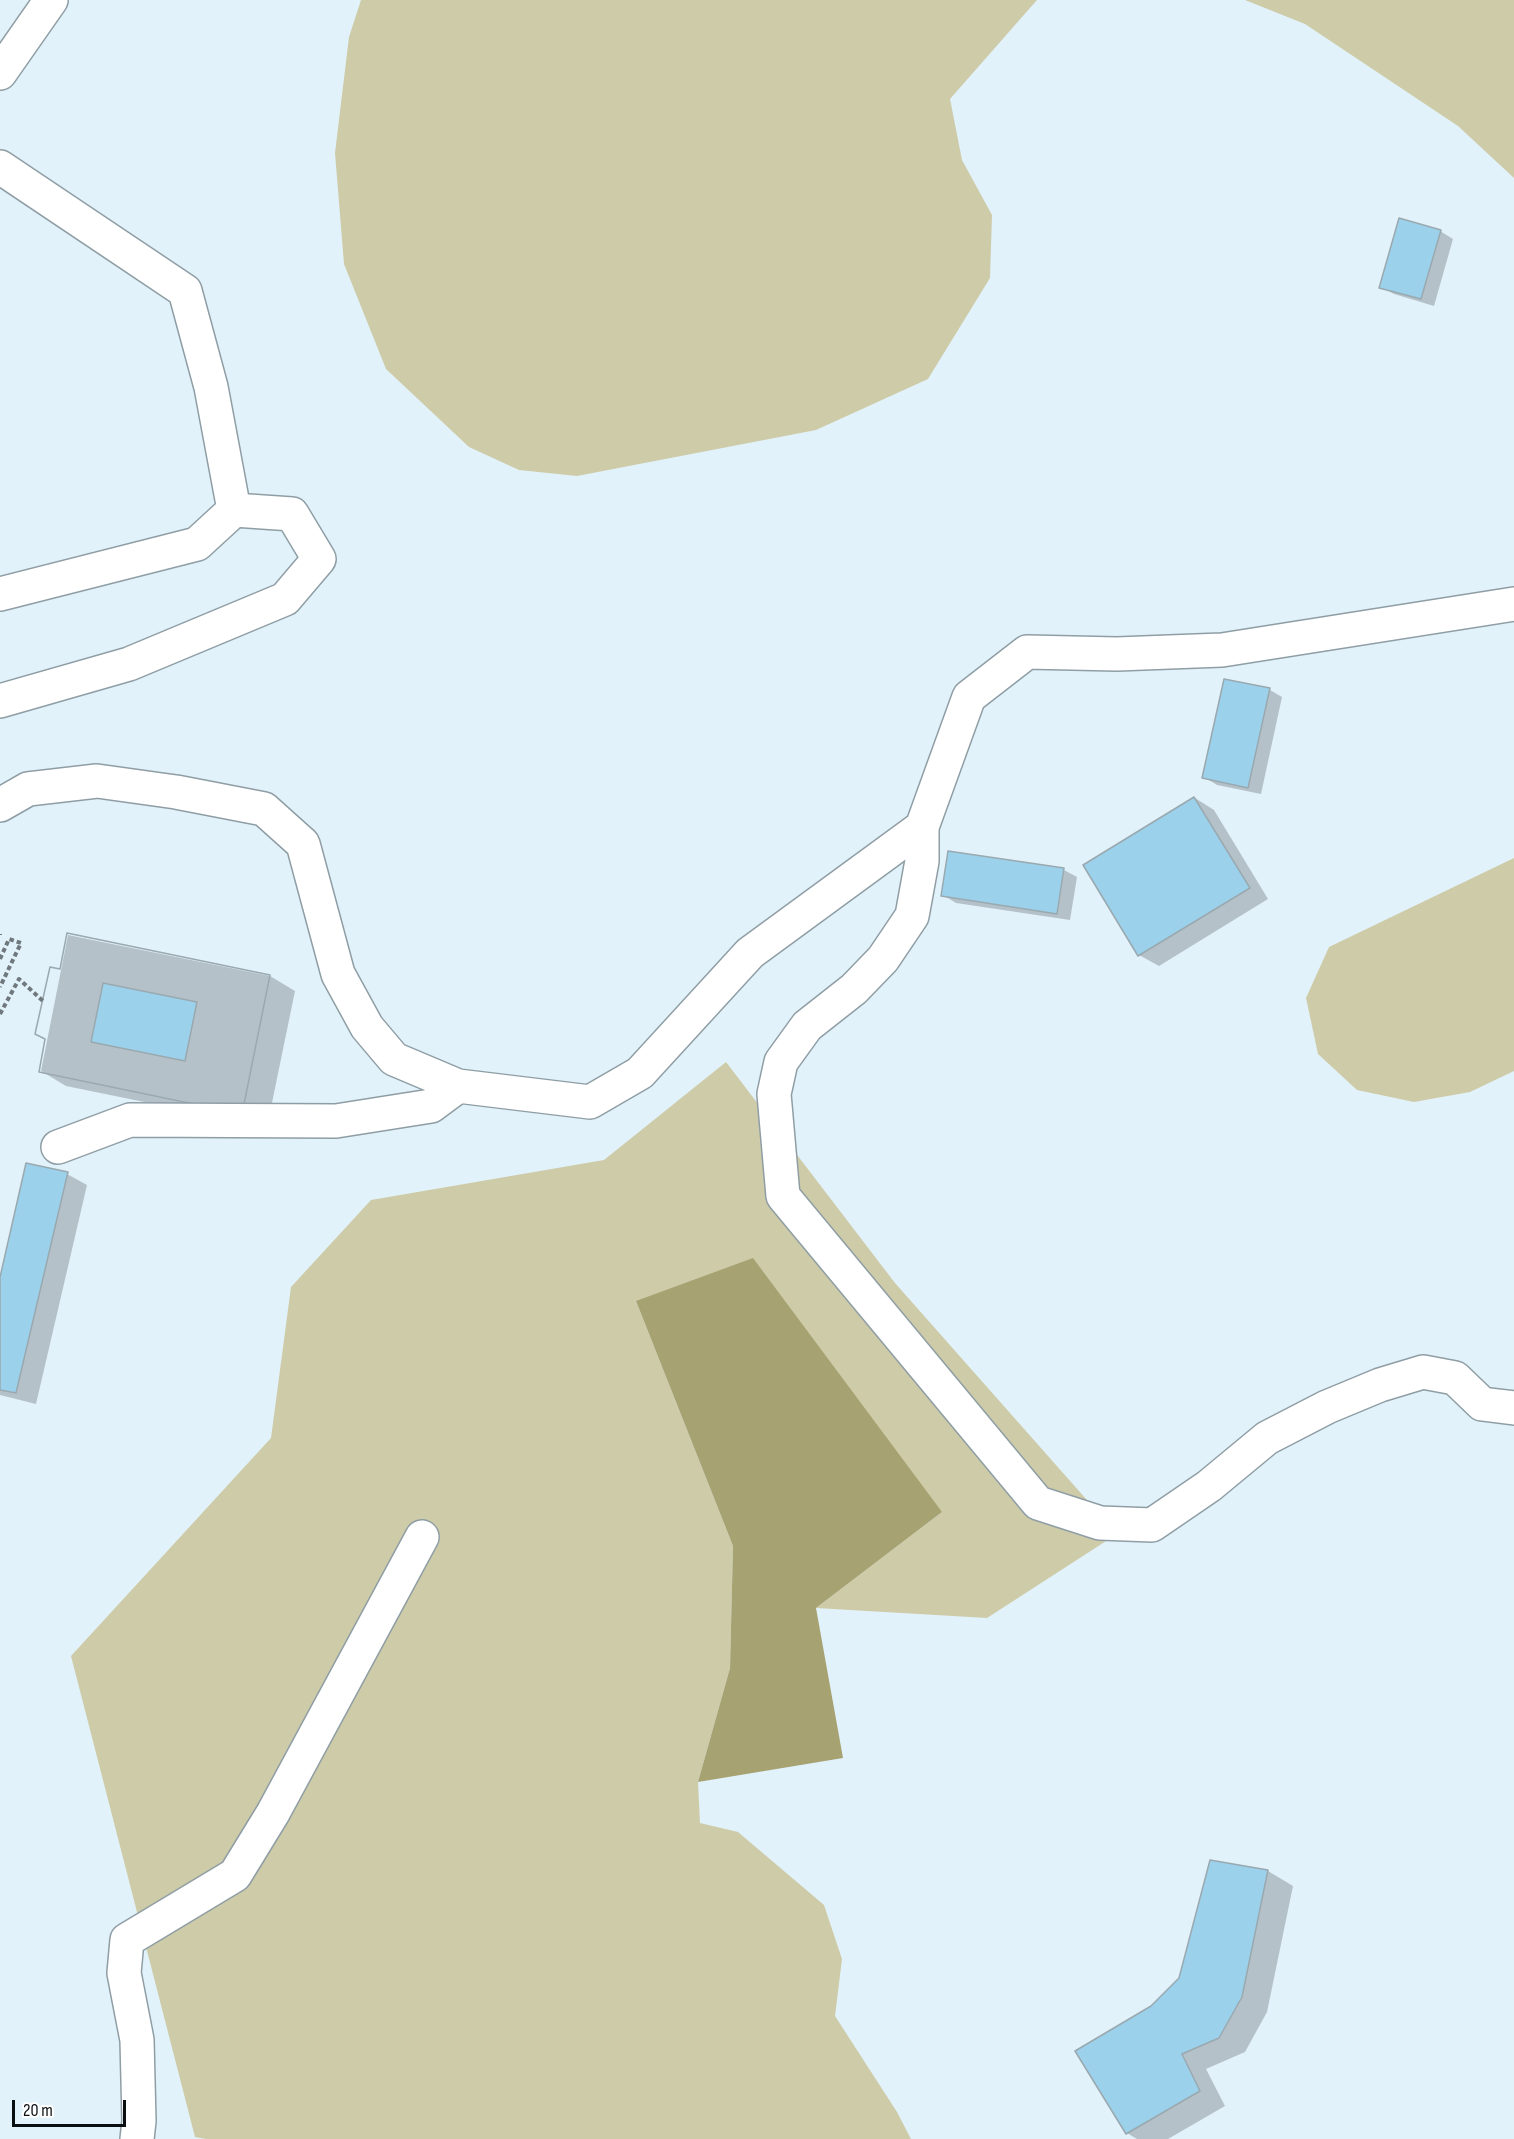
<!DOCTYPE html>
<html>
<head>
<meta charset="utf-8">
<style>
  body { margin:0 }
  #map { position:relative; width:1514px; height:2139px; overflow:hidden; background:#e2f2fa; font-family:"Sofia Sans Condensed",sans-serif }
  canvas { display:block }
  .scale { position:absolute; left:12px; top:2100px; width:114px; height:27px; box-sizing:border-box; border:3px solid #090e11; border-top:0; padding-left:8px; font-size:18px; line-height:21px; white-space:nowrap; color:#090e11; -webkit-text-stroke:4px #fff; paint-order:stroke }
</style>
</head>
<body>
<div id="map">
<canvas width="1514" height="2139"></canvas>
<div class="scale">20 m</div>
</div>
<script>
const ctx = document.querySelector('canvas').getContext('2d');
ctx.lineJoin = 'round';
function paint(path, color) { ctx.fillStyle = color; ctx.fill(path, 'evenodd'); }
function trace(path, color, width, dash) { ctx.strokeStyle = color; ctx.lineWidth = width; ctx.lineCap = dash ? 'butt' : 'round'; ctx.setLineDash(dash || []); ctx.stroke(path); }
const green = new Path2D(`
  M361,0h676l-87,99 12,61 30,55 -2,63 -62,101 -112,51 -239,46 -58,-6 -50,-23 -83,-78 -42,-105 -9,-111 14,-116z
  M1245,0h269v178l-56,-52 -153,-102z
  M1514,858v213l-44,21 -56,10 -57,-12 -39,-36 -12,-56 23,-51z
  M726,1062l169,221 222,251 -130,84 -171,-10 126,-96 -306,-211 97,245 -3,122 -32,114 2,41 38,9 86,73 18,54 -7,57 62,96 14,27h-705l-11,-2 -124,-481 200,-218 20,-151 80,-87 233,-40z`);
const water = new Path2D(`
  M753,1258l189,254 -126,96 27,150 -145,24 32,-114 3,-122 -97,-245z`);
const shadow = new Path2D(`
  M1440,231l13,8 -19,67 -40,-12 -13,-7z
  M1270,690l12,7 -21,97 -44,-9 -13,-8z
  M1195,798l19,12 54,89 -109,67 -20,-11z
  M1064,870l13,7 -7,43 -114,-17 -13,-8z
  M68,935l202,41 25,15 -28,136 -201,-41 -25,-15z
  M67,1174l20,11 -51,219 -36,-9v-111z
  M1268,1871l25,15 -26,126 -22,40 -39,17 19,37 -57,33h-31l-10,-6 53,-155z`);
const building = new Path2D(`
  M1399,218l42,12 -20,69 -42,-11z
  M1224,679l46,9 -22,100 -46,-10z
  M1194,797l56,91 -112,68 -55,-91z
  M948,851l116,17 -7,46 -116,-18z
  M67,933l203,42 -28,139 -203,-42 6,-33 -10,-5 15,-67 10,2zM103,983l94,19 -12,59 -94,-19z
  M67,933l203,42 -28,139 -203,-42 6,-33 -10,-5 15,-67 10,2z
  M26,1163l42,9 -52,221 -16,-3v-113z
  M1210,1860l58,10 -26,127 -23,41 -37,16 18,37 -74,43 -51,-83 76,-45 28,-28z`);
const path = new Path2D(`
  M0,934v1
  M0,959l9,-20 12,4 -21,44
  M0,1014l19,-35 24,22`);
const minor = new Path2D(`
  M0,73l51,-73
  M0,167l185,124 26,96 23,123 -37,34 -197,50
  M0,701l129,-37 156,-65 34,-40 -27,-45 -58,-4
  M0,805l28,-16 69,-8 79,11 88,17 39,35 35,130 29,53 27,32 64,27 132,16 50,-29 110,-120 172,-126 47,-130 58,-45 90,2 105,-4 292,-46
  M922,827v34l-10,55 -29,43 -29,30 -47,37 -26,36 -7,32 9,102 255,307 62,20 52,2 57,-39 58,-48 60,-31 53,-22 43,-13 32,6 27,26 32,4
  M58,1147l72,-27 206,1 95,-15 27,-20
  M137,2139l2,-18 -2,-81 -13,-67 3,-33 108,-65 38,-62 149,-276`);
paint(green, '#cecba8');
paint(water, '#a7a272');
paint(shadow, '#0003');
paint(building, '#9bd1ea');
trace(building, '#9aa9b0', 1.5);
trace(minor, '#8f9ea5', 36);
trace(path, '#6e787d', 4, [4.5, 3]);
trace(minor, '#fff', 33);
</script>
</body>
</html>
